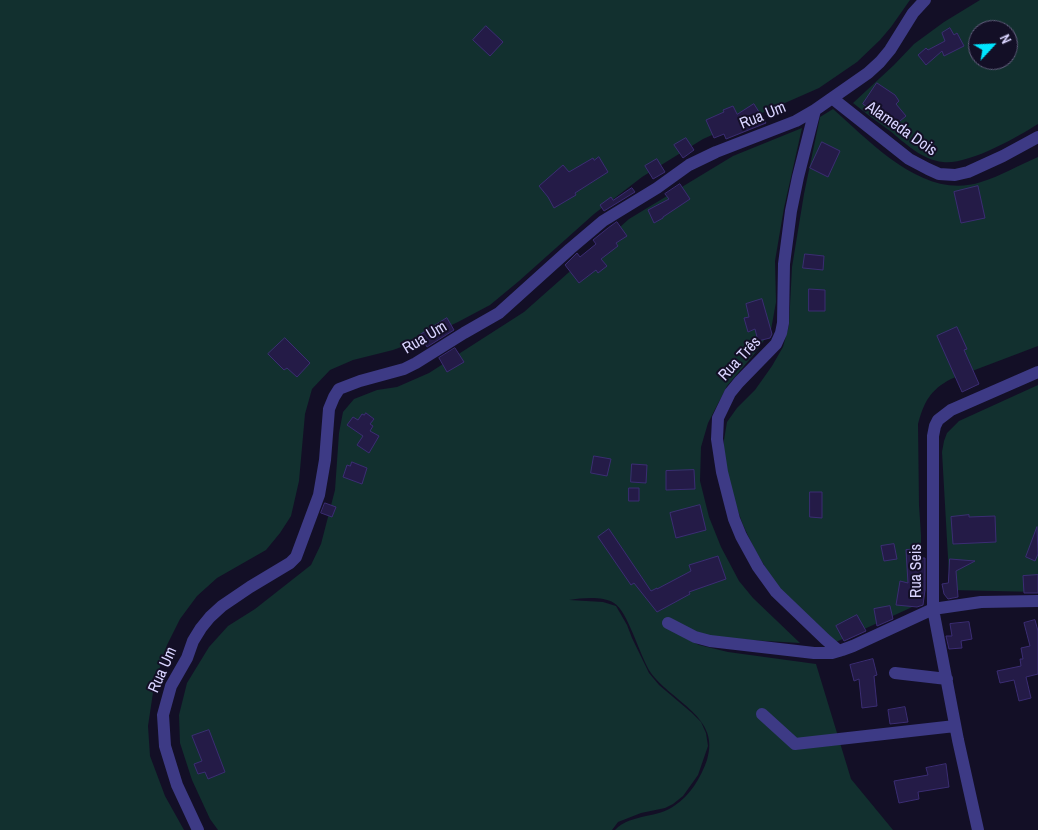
<!DOCTYPE html>
<html>
<head>
<meta charset="utf-8">
<style>
  body { margin:0 }
  #map { position:relative; width:1038px; height:830px; overflow:hidden; background:#130f26; font-family:"Archivo Narrow",sans-serif }
  canvas { display:block }
  .north { position:absolute; left:968px; top:20px; width:50px; height:50px; box-sizing:border-box; background:#130f26; border:1px solid #625e7d; border-radius:50%; rotate:65deg; font-size:14px; font-weight:700; line-height:20px; text-align:center; color:#d9d4ff }
  .north::after { content:''; display:block; margin:auto; width:18px; height:22px; background:#00e5ff; clip-path:polygon(50% 0,100% 100%,50% 72%,0 100%) }
</style>
</head>
<body>
<div id="map">
<canvas width="1038" height="830"></canvas>
<div class="north">N</div>
</div>
<script>
const ctx = document.querySelector('canvas').getContext('2d');
ctx.lineJoin = 'round';
function paint(path, color) { ctx.fillStyle = color; ctx.fill(path, 'evenodd'); }
function trace(path, color, width, dash) { ctx.strokeStyle = color; ctx.lineWidth = width; ctx.lineCap = dash ? 'butt' : 'round'; ctx.setLineDash(dash || []); ctx.stroke(path); }
function label(font, color, halo, rows, align = 'center') {
  ctx.font = font + ' "Archivo Narrow",sans-serif'; ctx.lineWidth = 4; ctx.setLineDash([]); ctx.textBaseline = 'middle'; ctx.strokeStyle = halo; ctx.fillStyle = color; for (const [text, x, y, turn = 0] of rows) {
    ctx.save(); ctx.translate(x, y); ctx.rotate((+turn || 0) * Math.PI / 180); ctx.textAlign = isNaN(turn) ? turn : align; if (halo) ctx.strokeText(text, 0, 0); ctx.fillText(text, 0, 0); ctx.restore();
  }
}
const green = new Path2D(`
  M0,0h910l-19,27 -11,13 -23,22 -38,26 -116,51 -61,38 -48,37 -75,67 -29,24 -32,17 -43,20 -22,8 -40,10 -23,10 -18,19 -7,25 -6,67 -8,35 -11,17 -14,17 -49,28 -20,18 -17,23 -13,26 -13,41 -6,40 2,30 15,40 19,34h-184z
  M980,0h58v124c-22,14 -70,41 -95,38 -21,-2 -38,-19 -53,-31 -12,-9 -25,-18 -37,-28l41,-38 20,-21 30,-22zM978,30h30v30h-30z
  M833,109c39,34 91,92 148,73 20,-6 38,-17 57,-25v189l-87,33c-21,11 -27,23 -33,45l1,81 2,30v68l-85,39 -58,-54 -23,-38 -12,-25 -9,-25 -10,-42v-18l3,-18 10,-14 18,-18 17,-24 11,-19 6,-22 3,-58 12,-73 16,-77z
  M802,128l-18,80 -9,53 1,41 -5,28 -15,22 -29,34 -19,37 -7,24 -1,34 9,36 12,30 18,34 14,17 47,45 -85,-5 -50,-11 34,18 29,7 88,12 35,115 42,51h-278c8,-9 19,-11 31,-14 10,-2 20,-4 28,-10 16,-10 27,-29 33,-46 14,-43 -35,-58 -56,-87 -11,-16 -23,-62 -37,-70 -12,-7 -31,-5 -45,-3l34,2 13,4 11,19 5,13 17,35 10,12 33,28 9,9 5,11 2,13 -10,29 -15,21 -10,8 -8,4 -24,5 -23,9 -6,8h-394l-8,-11 -18,-39 -12,-37 -1,-28 8,-32 22,-36 19,-21 27,-17 56,-44 10,-21 14,-54 4,-57 4,-21 11,-13 23,-9 20,-3 32,-14 95,-61 105,-93 104,-63z
  M1038,385v207l-87,-2 -2,-15 -7,-123 2,-11 3,-8 12,-12z`);
const building = new Path2D(`
  M486,26l17,16 -13,14 -17,-16z
  M950,28l4,7 3,-2 7,13 -20,10 -2,-5 -16,14 -8,-10 8,-7 2,2 17,-9 -3,-8z
  M877,83l18,12 4,6 -3,3 10,12 -12,10 -31,-22z
  M754,104l12,19 -40,16 -2,-5 -10,4 -8,-18 18,-8 -1,-2 10,-4 4,8z
  M686,138l8,12 -11,8 -9,-13z
  M822,142l18,9 -12,26 -18,-9z
  M599,157l9,15 -33,21 1,2 -22,13 -6,-11 -9,-11 24,-21 6,7 24,-14 1,2z
  M657,159l8,13 -12,7 -8,-13z
  M680,184l10,15 -27,18v1l-9,5 -6,-13 21,-11 -4,-5z
  M978,186l7,32 -24,5 -7,-31z
  M632,188l3,4 -31,19 -4,-6 11,-8 2,3z
  M617,222l10,14 -11,7 2,3 -17,13 6,7 -9,7 -2,-3 -17,13 -14,-18 12,-12 3,4 16,-13 -3,-4 15,-12z
  M805,254l19,2 -1,14 -20,-2z
  M809,289l16,1v21h-16z
  M762,299l10,35 -2,4 -12,3 -3,-12 -7,3 -4,-14 5,-1 -3,-13z
  M447,318l7,12 -27,17 -7,-12z
  M957,327l10,22 -3,1 15,34 -17,8 -25,-56z
  M285,338l25,25 -13,14 -10,-9 -3,2 -16,-16z
  M455,348l9,14 -17,10 -8,-14z
  M366,413l8,6 -4,5 3,2 -3,5 9,5 -10,17 -12,-8 6,-9 -16,-11 6,-8 5,3 4,-6 2,1z
  M594,456l17,3 -4,17 -16,-3z
  M352,462l15,6 -5,16 -19,-7 4,-12 3,1z
  M632,464l15,1 -1,18 -15,-1z
  M694,470l1,19 -29,1v-19z
  M629,488h10v13h-10z
  M810,492h12v26l-12,-1z
  M325,503l11,4 -4,10 -11,-4z
  M700,505l6,25 -30,8 -6,-25z
  M969,515v2l26,-1 1,26 -43,2 -2,-27z
  M1037,527l1,27 -3,7 -9,-4z
  M609,529l42,62 6,-3v1l34,-18 -2,-6 29,-9 8,23 -37,13 1,2 -33,18 -23,-29 -3,2 -33,-48z
  M894,544l3,15 -13,2 -3,-15z
  M921,549v9h4v32l-2,15 -6,2 -21,-2 4,-24 8,2 -2,-33z
  M950,559l25,2 -19,10 2,26 -10,2 -4,-5 -2,-10 6,-1z
  M1038,575v18h-14l-1,-17z
  M890,606l3,13 -16,7 -3,-17z
  M857,615l9,16 -22,10 -8,-15z
  M1035,620l3,11v43l-12,3 5,21 -12,3 -5,-21 -14,3 -3,-12 24,-5 -1,-7h3l-2,-11 9,-2 -6,-23z
  M969,622l3,17 -11,2 1,7 -13,1 -3,-13h6l-2,-12z
  M873,659l4,16 -3,1 3,30 -15,2 -3,-29 -5,2 -4,-16z
  M905,707l3,15 -18,2 -2,-14z
  M209,730l16,42 -17,7 -3,-7 -7,2 -4,-10 8,-3 -10,-25z
  M946,764l3,23 -31,5 1,7 -20,4 -5,-22 34,-6 -2,-7z`);
const minor = new Path2D(`
  M832,98l77,61 19,10 11,5 16,1 13,-3 35,-16 35,-19
  M815,110l-17,67 -7,34 -7,53 -1,59 -2,10 -5,11 -37,38 -9,11 -12,25 -1,21 5,33 12,47 7,17 17,31 18,25 49,47 14,12
  M668,623l27,14 15,4 104,12h18l10,-3 11,-4 80,-37 48,-7 57,-1
  M895,673l52,6
  M762,714l33,30 160,-18
  M198,830l-21,-45 -12,-39 -2,-31 8,-29 16,-28 6,-17 8,-13 9,-11 12,-11 28,-19 40,-24 6,-6 23,-62 6,-35 4,-51 5,-12 5,-8 21,-8 44,-12 12,-6 48,-30 35,-20 71,-64 33,-28 54,-33 32,-23 27,-13 80,-31 19,-11 53,-37 12,-11 10,-12 23,-37 12,-13
  M978,830l-20,-90 -25,-131v-173l2,-10 3,-6 13,-10 87,-38`);
const streetNames = [
  ["Rua Um",763,116,-22],
  ["Alameda Dois",901,129,35],
  ["Rua Um",425,338,-31],
  ["Rua Três",740,359,-47],
  ["Rua Seis",917,571,-90],
  ["Rua Um",163,670,-66]
];
paint(green, '#12302f');
paint(building, '#241b47');
trace(building, '#3b2d73', 1);
trace(minor, '#3d3a85', 12);
label('16px', '#d9d4ff', '#130f26', streetNames);
</script>
</body>
</html>
